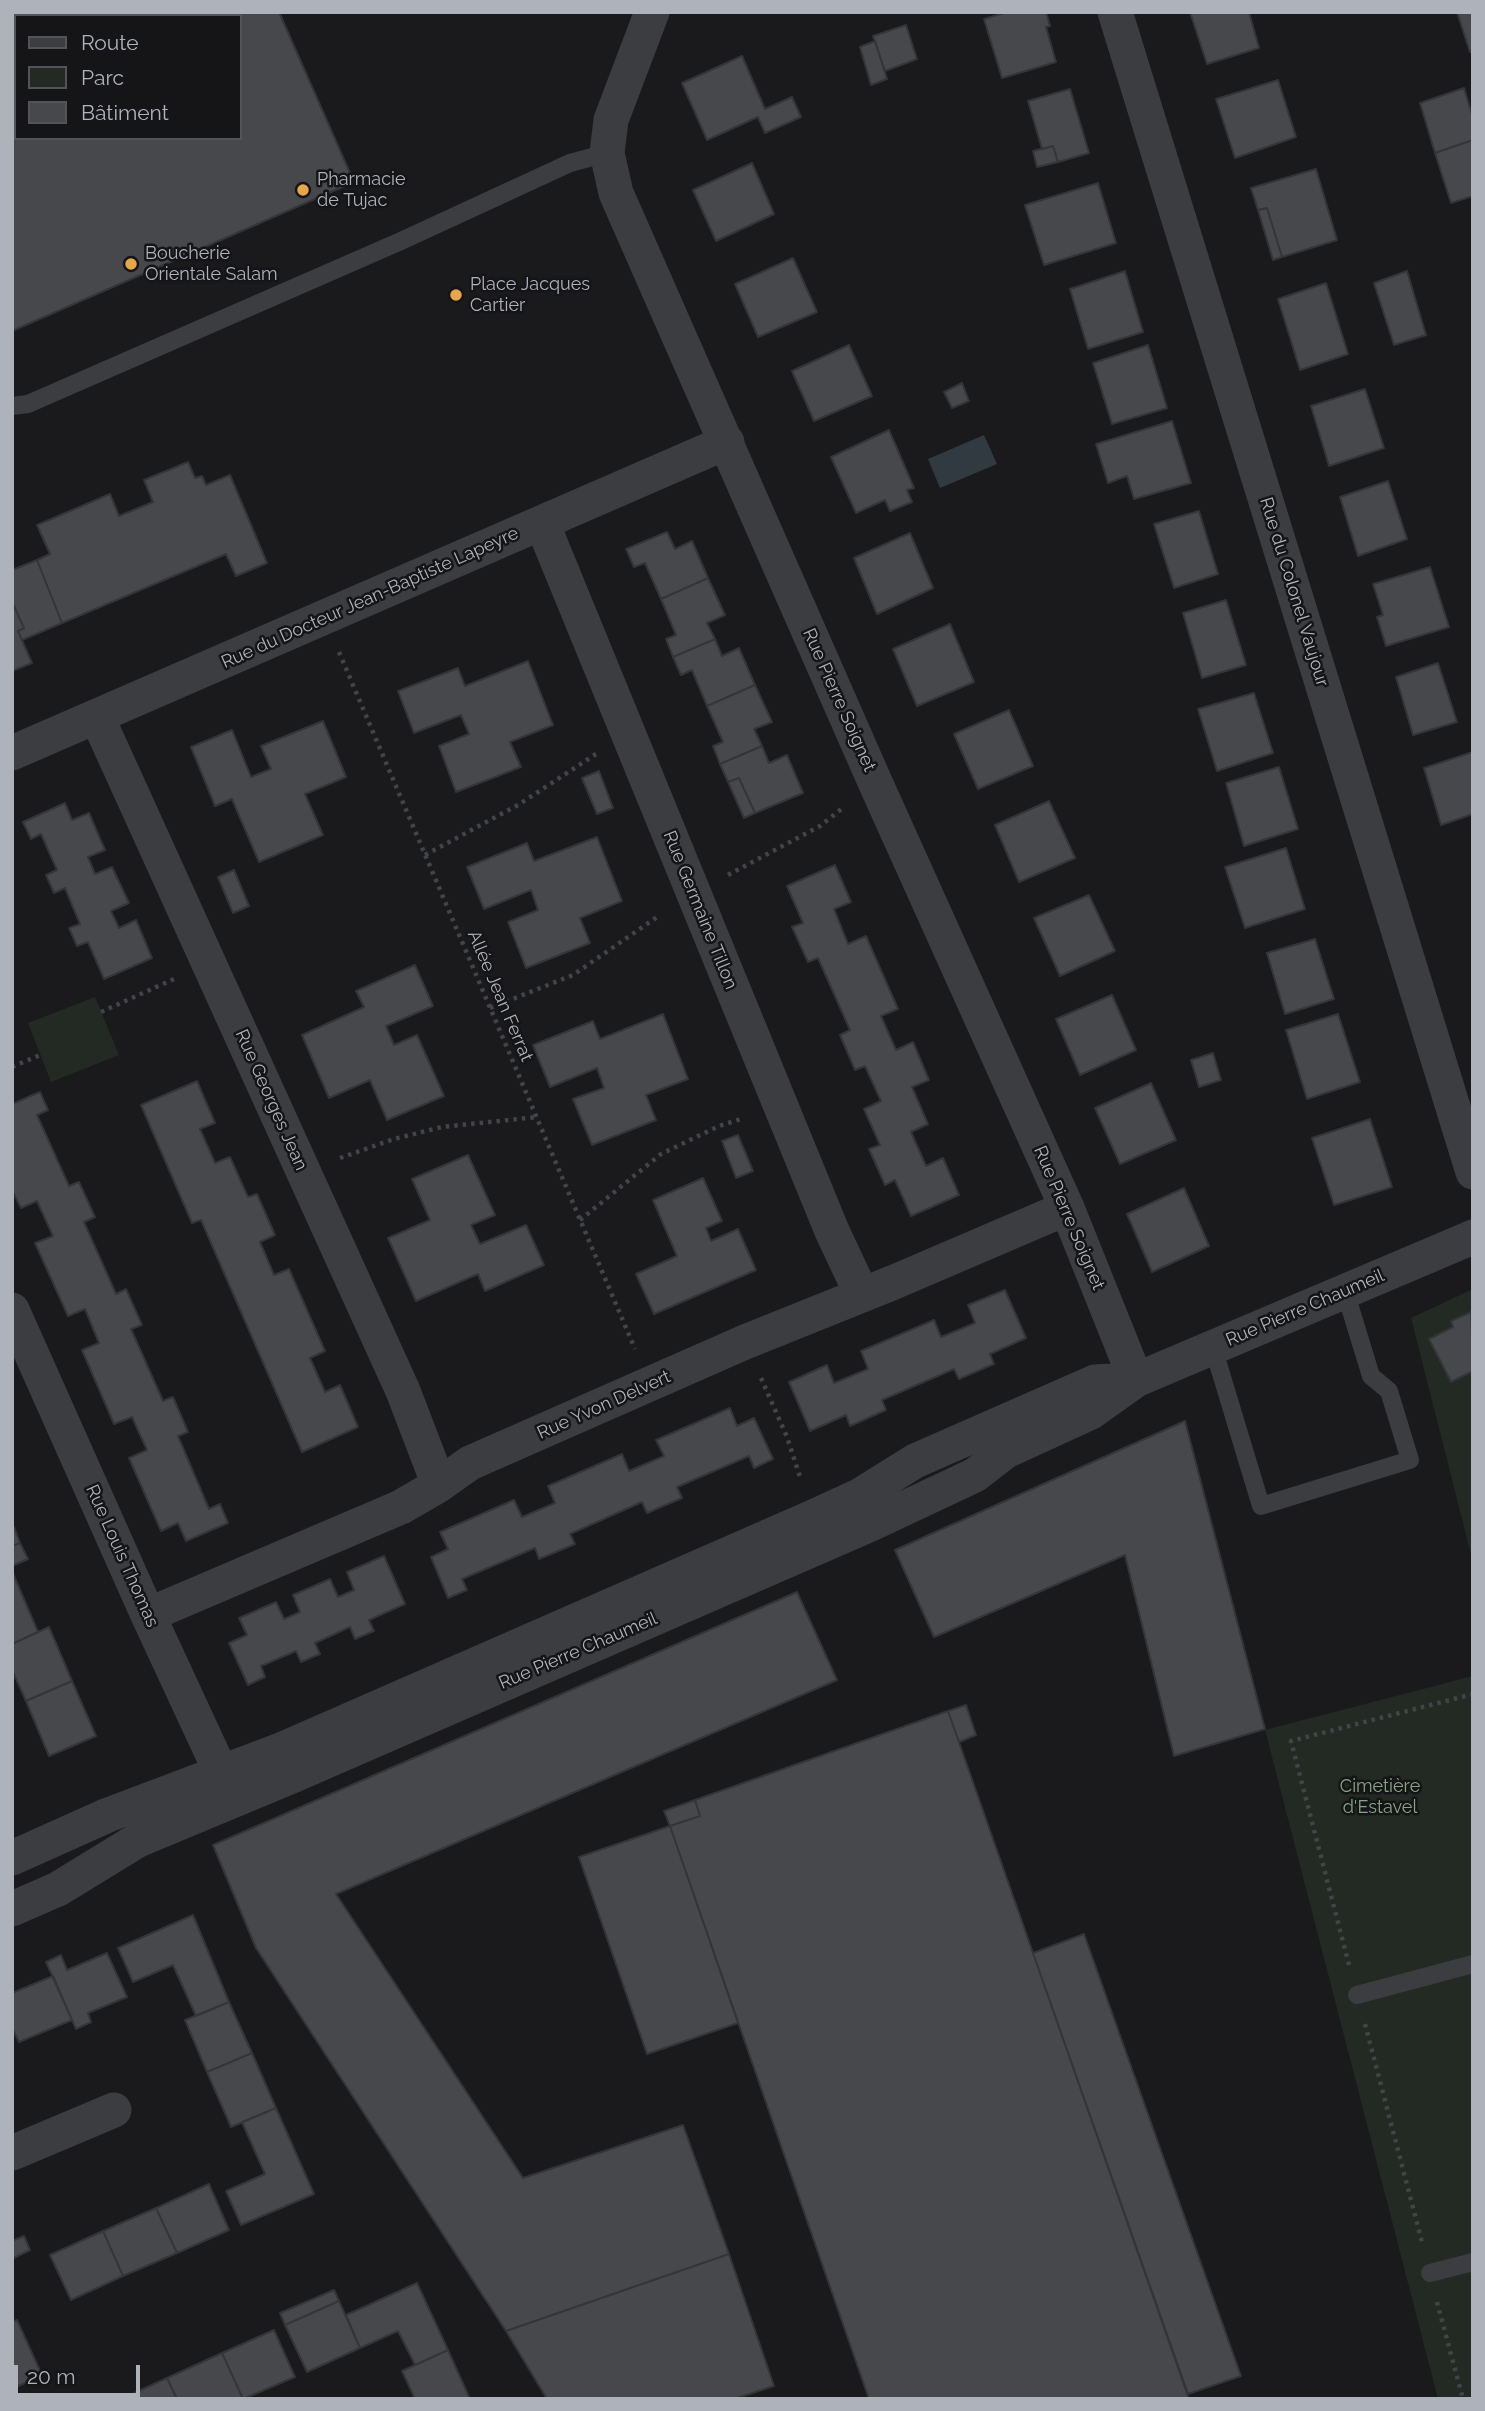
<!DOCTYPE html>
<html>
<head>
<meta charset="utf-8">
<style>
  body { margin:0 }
  #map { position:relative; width:1485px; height:2411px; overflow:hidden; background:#1a1a1c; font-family:Raleway,sans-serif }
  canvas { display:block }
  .frame { position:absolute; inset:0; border:14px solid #aeb3bb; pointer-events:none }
  .legend { position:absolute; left:14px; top:14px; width:228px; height:126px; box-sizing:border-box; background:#151517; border:2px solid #525459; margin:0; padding:9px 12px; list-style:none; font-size:21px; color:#aeb3bb }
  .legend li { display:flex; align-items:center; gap:14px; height:35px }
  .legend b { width:35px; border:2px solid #525459 }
  .scale { position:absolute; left:14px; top:2365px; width:126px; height:32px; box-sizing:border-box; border:4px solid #aeb3bb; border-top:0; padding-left:9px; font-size:21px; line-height:24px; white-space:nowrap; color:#aeb3bb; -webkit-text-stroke:5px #151517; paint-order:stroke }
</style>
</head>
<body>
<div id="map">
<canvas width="1485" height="2411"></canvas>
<div class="frame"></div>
<ul class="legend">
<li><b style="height:9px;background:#3b3d41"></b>Route</li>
<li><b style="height:19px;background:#222a23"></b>Parc</li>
<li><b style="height:19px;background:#47484c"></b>Bâtiment</li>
</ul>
<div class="scale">20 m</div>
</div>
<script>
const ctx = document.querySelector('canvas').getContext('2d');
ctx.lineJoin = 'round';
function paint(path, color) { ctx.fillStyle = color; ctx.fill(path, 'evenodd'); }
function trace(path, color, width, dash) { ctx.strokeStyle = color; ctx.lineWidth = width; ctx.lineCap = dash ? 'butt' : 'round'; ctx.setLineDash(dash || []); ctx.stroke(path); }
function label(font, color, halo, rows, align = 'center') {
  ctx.font = font + ' Raleway,sans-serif'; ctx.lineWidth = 5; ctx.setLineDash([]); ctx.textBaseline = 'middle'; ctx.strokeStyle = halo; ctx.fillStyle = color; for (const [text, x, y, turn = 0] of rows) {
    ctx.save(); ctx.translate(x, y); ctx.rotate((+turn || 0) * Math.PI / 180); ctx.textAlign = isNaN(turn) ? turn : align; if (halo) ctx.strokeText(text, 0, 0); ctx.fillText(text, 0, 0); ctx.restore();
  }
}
const green = new Path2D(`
  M95,997l24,58 -68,27 -23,-59z
  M1473,1289v273l-62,-244z
  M1473,1676v723h-35l-173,-669z`);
const water = new Path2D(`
  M984,435l13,29 -57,24 -12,-29z`);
const building = new Path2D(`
  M223,12h56l75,170 -342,149v-225l4,-1v33h224v-122h-24z
  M1007,12h39l4,14 -4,1 10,35 -54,16 -18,-59z
  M1190,12h59l10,36 -52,16z
  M1457,12h16v39l-3,1z
  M906,25l11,34 -32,12 -12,-35z
  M875,41l12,38 -16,6 -11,-38z
  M742,56l23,53 27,-12 9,20 -36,16 -7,-16 -51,23 -25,-57z
  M1278,80l18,57 -61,21 -19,-59z
  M1464,88l9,30v22l-38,13 -15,-50z
  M1070,89l19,64 -31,9 -5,-16 -11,3 -14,-48z
  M1473,140v56l-22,7 -16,-50z
  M1053,146l5,16 -21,5 -4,-16z
  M752,163l22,51 -58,27 -23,-51z
  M1316,169l21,71 -55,17 -15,-49 -9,2 -7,-22z
  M1098,183l18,60 -72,22 -19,-60z
  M1267,208l15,49 -9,3 -15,-50z
  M793,258l24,54 -59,25 -23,-53z
  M1125,271l18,61 -55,17 -18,-60z
  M1407,271l19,64 -32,10 -20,-62z
  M1326,283l22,71 -48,16 -22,-71z
  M849,345l23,51 -58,25 -22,-50z
  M1148,345l19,63 -55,16 -19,-61z
  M962,383l7,18 -17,7 -8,-16z
  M1365,389l19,59 -55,18 -18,-60z
  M1172,421l19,62 -57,16 -7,-23 -19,7 -12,-39z
  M889,430l25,58 -7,2 5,12 -22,9 -5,-11 -29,13 -25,-56z
  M188,462l7,16 7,-2 4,9 24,-10 37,88 -31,13 -10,-22 -164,69 -25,-63 13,-6 -13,-29 73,-31 9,22 34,-14 -9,-22z
  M1388,481l19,58 -49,17 -18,-59z
  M1199,511l19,63 -44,14 -20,-64z
  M667,532l8,17 17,-8 16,37 -47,21 -16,-36 -11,4 -8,-18z
  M910,533l23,55 -56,26 -23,-56z
  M37,560l25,63 -40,17 -4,-9 6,-3 -12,-26v-32z
  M1430,567l19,60 -63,19 -9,-29 6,-2 -10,-31z
  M708,578l17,37 -18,8 8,16 -42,18 -7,-18 10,-4 -15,-36z
  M1226,600l20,65 -44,13 -19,-65z
  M12,602l12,26 -6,3 14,32 -20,8z
  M950,624l24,58 -57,24 -24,-57z
  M715,639l7,17 17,-8 16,37 -48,21 -15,-36 -11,5 -8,-18z
  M528,661l25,64 -43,17 11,25 -65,25 -17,-46 30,-12 -8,-19 -47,18 -16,-42 60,-23 7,18z
  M1438,663l19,59 -44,13 -17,-58z
  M755,685l17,37 -18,7 8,17 -42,18 -7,-18 10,-4 -16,-36z
  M1254,693l19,60 -56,18 -19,-62z
  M1009,710l24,56 -55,23 -24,-55z
  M323,721l23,56 -41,17 18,41 -64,27 -27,-63 -17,7 -24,-59 41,-17 19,47 20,-8 -10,-23z
  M762,746l7,17 18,-8 16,38 -48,20 -16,-35 -11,4 -8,-18z
  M1473,752v62l-32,11 -17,-57z
  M1279,767l19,62 -54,17 -18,-63z
  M599,771l14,37 -16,6 -15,-36z
  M739,778l16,35 -11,5 -16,-36z
  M1049,801l26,57 -56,24 -24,-57z
  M65,803l7,17 17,-7 16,37 -17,7 7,17 17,-7 17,36 -18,8 8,17 17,-8 16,38 -48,21 -16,-37 -11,4 -8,-18 11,-4 -15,-36 -11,5 -8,-18 11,-5 -16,-36 -10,5 -8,-17z
  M597,837l25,64 -42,17 10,25 -64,25 -18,-46 30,-12 -7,-20 -47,19 -17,-42 60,-24 7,18z
  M1286,848l19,61 -60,19 -20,-61z
  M835,865l16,37 -17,7 14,35 18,-8 32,73 -17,7 15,34 17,-8 16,38 -17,7 16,37 -17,8 15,34 17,-8 16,37 -48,21 -16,-36 -10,5 -16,-36 11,-4 -16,-36 17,-8 -16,-35 -10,4 -15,-35 10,-5 -32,-72 -10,4 -16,-35 11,-4 -16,-37z
  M234,870l15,36 -16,7 -15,-36z
  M1089,895l26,56 -55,25 -26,-58z
  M1315,939l19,60 -49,15 -18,-61z
  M415,965l18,41 -47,20 8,19 23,-10 27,61 -57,24 -17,-40 -41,18 -27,-63 62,-28 -8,-16z
  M1112,995l24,55 -56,25 -24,-56z
  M663,1014l25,65 -42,16 10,25 -64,25 -19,-46 31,-11 -7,-20 -47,19 -17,-42 60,-24 7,18z
  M1338,1014l22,68 -53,17 -21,-69z
  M1213,1053l8,27 -22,7 -8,-27z
  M197,1081l18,42 -15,6 15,34 15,-6 18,40 9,-3 18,41 -15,7 14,33 15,-6 36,82 -15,7 15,34 15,-7 18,42 -56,25 -101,-232 -9,3 -51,-118z
  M1151,1083l25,57 -56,24 -25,-56z
  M40,1092l8,18 -11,5 32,71 10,-4 16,35 -11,5 32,72 10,-5 16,36 -11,4 32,72 10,-4 15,35 -10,4 31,73 11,-5 8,19 -42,18 -8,-18 -17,8 -32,-73 18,-8 -15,-33 -18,7 -32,-74 17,-7 -14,-34 -17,7 -33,-73 18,-7 -16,-35 -16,7 -9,-18v-86z
  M1370,1119l22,68 -58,18 -22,-67z
  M738,1135l15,36 -17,7 -14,-37z
  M468,1155l27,60 -24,10 9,19 46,-19 18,40 -59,26 -7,-17 -62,27 -28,-63 42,-18 -18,-41z
  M703,1178l19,43 -16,7 5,13 27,-12 18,41 -102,44 -18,-40 41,-18 -24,-56z
  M1184,1188l25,58 -57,26 -25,-58z
  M1005,1290l21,48 -36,16 4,10 -35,15 -5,-10 -72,31 4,10 -36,16 -4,-11 -36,16 -21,-49 38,-17 7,18 34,-14 -7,-18 73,-31 7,17 34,-14 -7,-18z
  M1471,1312l2,59 -22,11 -22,-43 24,-12 -2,-6z
  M730,1408l7,18 17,-8 19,41 -19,9 -5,-12 -72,31 5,11 -35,15 -5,-11 -72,32 5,10 -36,15 -4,-11 -73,31 5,11 -19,8 -17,-41 17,-8 -8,-17 74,-32 8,17 33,-14 -7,-17 74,-32 7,17 35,-15 -8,-16z
  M1185,1421l80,308 -91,27 -49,-201 -191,82 -39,-87z
  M14,1527l6,16 -8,3v-18z
  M20,1543l8,16 -16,7v-20z
  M384,1556l21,48 -36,16 5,11 -19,8 -5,-12 -35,16 5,11 -19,8 -5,-11 -35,15 4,11 -17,8 -19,-42 18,-8 -8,-17 37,-16 8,17 16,-7 -7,-17 37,-16 8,18 16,-7 -7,-18z
  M12,1571l26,61 -26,12z
  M797,1592l40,88 -501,214 187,284 160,-53 46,129 -223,77 -250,-383 -43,-103z
  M49,1627l23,54 -46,20 -14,-31v-26z
  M72,1681l24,55 -47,20 -23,-55z
  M966,1705l10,30 -17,7 -11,-31z
  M948,1711l85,242 156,446h-320l-199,-573 30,-10 -5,-16z
  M695,1800l5,16 -30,10 -6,-15z
  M670,1826l68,197 -91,31 -68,-197z
  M193,1915l36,87 -33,14 -23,-51 -40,17 -15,-34z
  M1084,1934l157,442 -53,18 -155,-441z
  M107,1953l20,44 -39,16 3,9 -15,7 -30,-67 15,-7 6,15z
  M53,1976l19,44 -53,22 -7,-14v-35z
  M229,2002l23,51 -45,19 -22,-52z
  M252,2053l24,55 -45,19 -24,-55z
  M276,2108l38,86 -73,31 -15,-34 39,-17 -23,-52z
  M209,2184l20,46 -52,23 -21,-45z
  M156,2208l21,45 -54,23 -20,-45z
  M103,2231l20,45 -52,24 -21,-45z
  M24,2236l6,14 -18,9v-18z
  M729,2254l45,132 -40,13h-187l-41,-68z
  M417,2283l31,67 -33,15 -17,-34 -38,17 -14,-33z
  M334,2290l5,11 -54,24 -5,-12z
  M339,2301l21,47 -53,24 -22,-47z
  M17,2320l25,55 -30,14v-67z
  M274,2330l21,47 -52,22 -21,-46z
  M448,2350l22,49h-55l-13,-28z
  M222,2353l21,46h-66l-10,-21z
  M167,2378l10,21h-56z`);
const path = new Path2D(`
  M339,652l296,697
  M425,855l93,-50 78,-51
  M728,875l92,-49 24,-19
  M490,1008l83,-33 87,-60
  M101,1012l73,-33
  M12,1067l28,-12
  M340,1158l54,-19 48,-12 95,-10
  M580,1220l81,-66 58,-28 25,-8
  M761,1378l26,59 14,43
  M1349,1965l-58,-224 182,-47
  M1365,2024l58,222
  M1437,2302l26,97`);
const lane = new Path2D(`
  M12,406l16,-2 373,-163 169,-78 37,-10
  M1213,1347l48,159 149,-46 -21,-69 -18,-15 -26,-85
  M1357,1995l116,-31
  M1430,2273l43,-11`);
const street = new Path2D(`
  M652,12l-41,108 -4,33 9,40 259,589 192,426 69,172
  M1115,12l358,1160
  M542,523l290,708 30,64
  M97,717l306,674 36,94
  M12,753l715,-311
  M12,1310l136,305 83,179
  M148,1615l253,-108 38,-22 31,-22 275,-121 147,-59 175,-75
  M12,1858l96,-43 175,-66 530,-232 46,-21 56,-35 180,-79 34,-2
  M12,1909l46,-20 80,-49 156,-65 577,-251 104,-49 31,-24 85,-39 45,-32 337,-143
  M12,2153l102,-43`);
const markers = [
  [303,190,7,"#e7a647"],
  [131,264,7,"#e7a647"],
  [456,295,7,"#e7a647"]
];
const poiNames = [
  ["Pharmacie",317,180],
  ["de Tujac",317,201],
  ["Boucherie",145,254],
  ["Orientale Salam",145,275],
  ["Place Jacques",470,285],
  ["Cartier",470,306]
];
const streetNames = [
  ["Rue du Colonel Vaujour",1294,592,73],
  ["Rue du Docteur Jean-Baptiste Lapeyre",370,598,-24],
  ["Rue Pierre Soignet",839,700,66],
  ["Rue Germaine Tillon",700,910,68],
  ["Allée Jean Ferrat",500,996,67],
  ["Rue Georges Jean",271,1100,66],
  ["Rue Pierre Soignet",1069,1218,67],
  ["Rue Pierre Chaumeil",1305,1308,-23],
  ["Rue Yvon Delvert",604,1405,-24],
  ["Rue Louis Thomas",122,1556,66],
  ["Rue Pierre Chaumeil",578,1651,-23]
];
const parkNames = [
  ["Cimetière",1380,1787],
  ["d'Estavel",1380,1808]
];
paint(green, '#222a23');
paint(water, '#313a40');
paint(building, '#47484c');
trace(building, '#343538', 2);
trace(path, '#414448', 4.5, [3.5, 5]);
trace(lane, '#3b3d41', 18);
trace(street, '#3b3d41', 35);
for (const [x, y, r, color] of markers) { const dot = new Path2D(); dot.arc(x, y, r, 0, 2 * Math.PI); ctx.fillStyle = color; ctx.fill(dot); trace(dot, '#151517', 2.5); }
label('18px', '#aeb3bb', '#151517', poiNames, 'left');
label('18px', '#aeb3bb', '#151517', streetNames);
label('18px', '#86a486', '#151517', parkNames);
</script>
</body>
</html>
